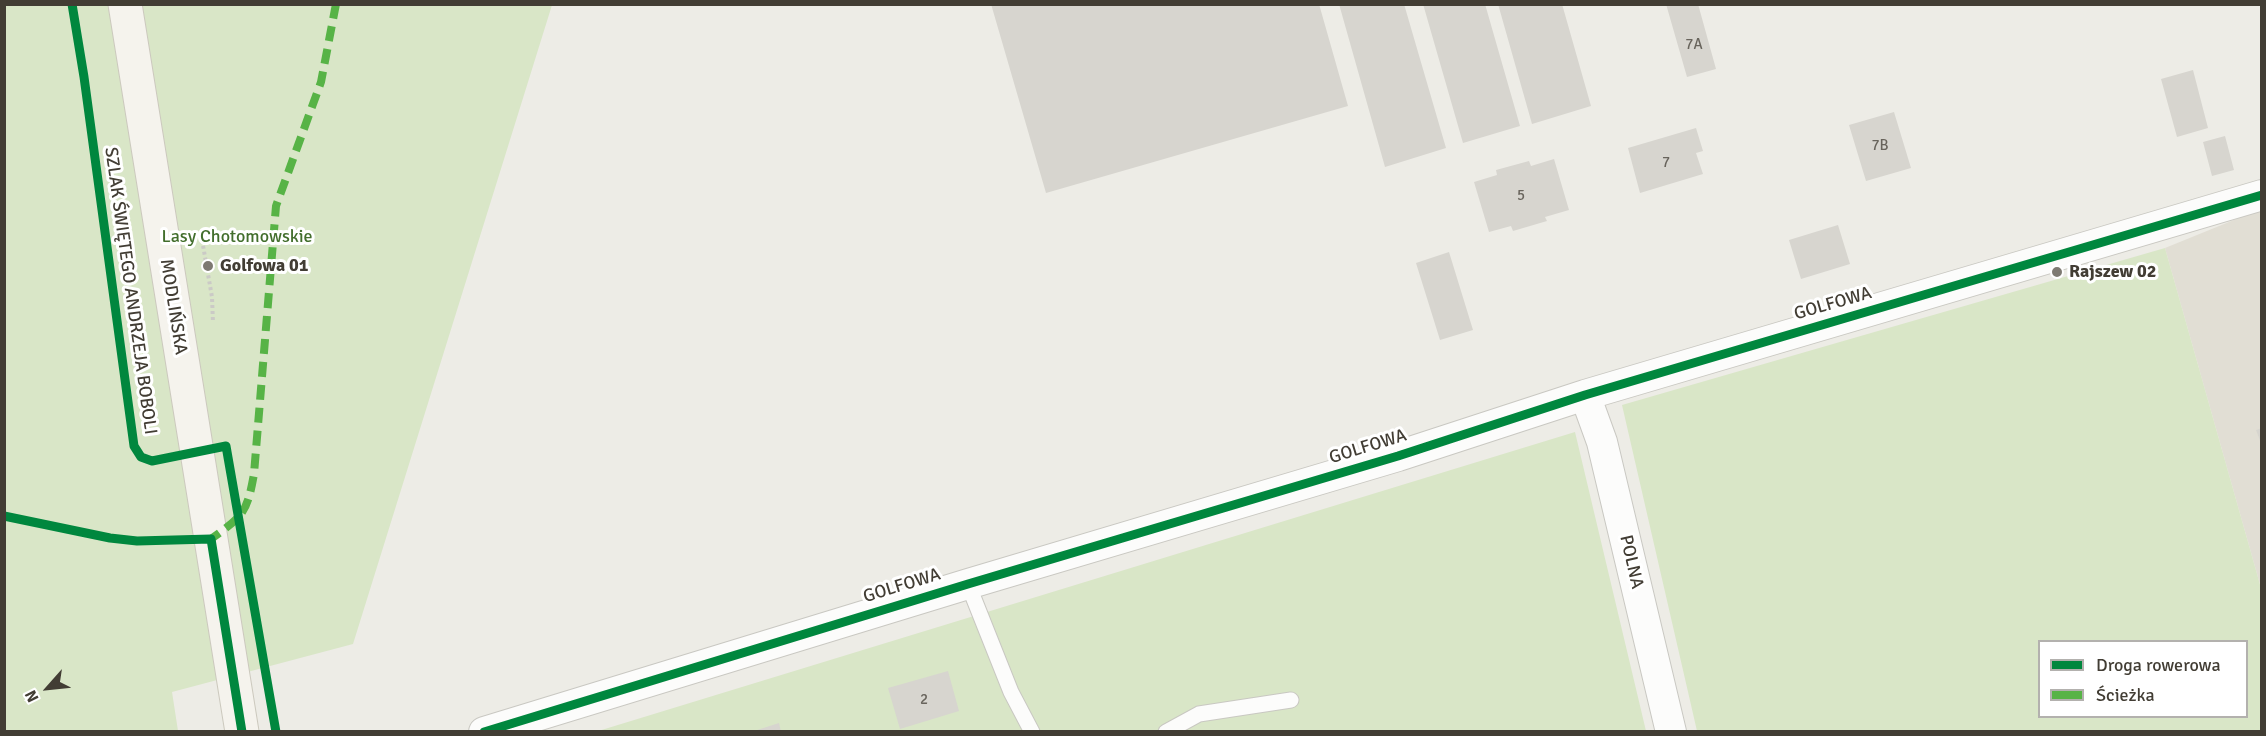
<!DOCTYPE html>
<html>
<head>
<meta charset="utf-8">
<style>
  body { margin:0 }
  #map { position:relative; width:2266px; height:736px; overflow:hidden; background:#edece6; font-family:Signika,sans-serif }
  canvas { display:block }
  .frame { position:absolute; inset:0; border:6px solid #423d34; pointer-events:none }
  .legend { position:absolute; left:2038px; top:640px; width:210px; height:78px; box-sizing:border-box; background:#fff; border:2px solid #b3b1ae; margin:0; padding:8px 10px; list-style:none; font-size:18px; color:#423d34 }
  .legend li { display:flex; align-items:center; gap:12px; height:30px }
  .legend b { width:30px; border:2px solid #b3b1ae }
  .north { position:absolute; left:18px; top:658px; width:60px; height:60px; -webkit-text-stroke:4px #fff; paint-order:stroke; rotate:243deg; font-size:16px; font-weight:700; line-height:24px; text-align:center; color:#423d34 }
  .north::after { content:''; display:block; margin:auto; width:21px; height:27px; background:#423d34; clip-path:polygon(50% 0,100% 100%,50% 72%,0 100%) }
</style>
</head>
<body>
<div id="map">
<canvas width="2266" height="736"></canvas>
<div class="frame"></div>
<ul class="legend">
<li><b style="height:8px;background:#00873e"></b>Droga rowerowa</li>
<li><b style="height:8px;background:#57b346"></b>Ścieżka</li>
</ul>
<div class="north">N</div>
</div>
<script>
const ctx = document.querySelector('canvas').getContext('2d');
ctx.lineJoin = 'round';
function paint(path, color) { ctx.fillStyle = color; ctx.fill(path, 'evenodd'); }
function trace(path, color, width, dash) { ctx.strokeStyle = color; ctx.lineWidth = width; ctx.lineCap = dash ? 'butt' : 'round'; ctx.setLineDash(dash || []); ctx.stroke(path); }
function label(font, color, halo, rows, align = 'center') {
  ctx.font = font + ' Signika,sans-serif'; ctx.lineWidth = 6; ctx.setLineDash([]); ctx.textBaseline = 'middle'; ctx.strokeStyle = halo; ctx.fillStyle = color; for (const [text, x, y, turn = 0] of rows) {
    ctx.save(); ctx.translate(x, y); ctx.rotate((+turn || 0) * Math.PI / 180); ctx.textAlign = isNaN(turn) ? turn : align; if (halo) ctx.strokeText(text, 0, 0); ctx.fillText(text, 0, 0); ctx.restore();
  }
}
const residential = new Path2D(`
  M2261,209v379l-96,-340z`);
const green = new Path2D(`
  M4,5h548l-199,639 -181,48 6,39h-173z
  M2165,248l96,340v143h-564l-75,-326zM2040,642h206v74h-206z
  M1575,432l71,299 -1051,1z`);
const building = new Path2D(`
  M991,4h328l29,102 -302,87z
  M1339,4h65l42,144 -61,19z
  M1423,4h62l35,122 -57,17z
  M1498,4h64l29,102 -59,18z
  M1666,4h32l18,65 -29,8z
  M2193,70l15,58 -31,9 -16,-58z
  M1894,112l17,56 -45,13 -17,-56z
  M1696,128l7,23 -7,2 7,21 -63,19 -12,-45z
  M2225,136l9,34 -22,6 -9,-34z
  M1554,159l15,51 -24,7 2,4 -34,10 -2,-5 -22,6 -15,-50 23,-7 -1,-5 33,-9 2,5z
  M1838,225l12,39 -49,15 -12,-39z
  M1449,252l24,78 -33,10 -24,-77z
  M2262,428v15h-1l-5,-13z
  M948,671l11,40 -59,18 -12,-41z
  M779,723l2,9h-27v-1z`);
const path = new Path2D(`
  M201,234l11,63 1,26`);
const service = new Path2D(`
  M968,584l43,108 21,40
  M1166,732l33,-18 92,-14`);
const minor = new Path2D(`
  M1585,395l17,47 69,290
  M484,732l484,-148 430,-128 187,-61 677,-200`);
const secondary = new Path2D(`
  M125,4l117,728`);
const quiet = new Path2D(`
  M206,539h5c32,-23 36,-26 43,-65l22,-268 45,-124 15,-78`);
const cycleway = new Path2D(`
  M72,4l12,73 50,369 7,11 11,4 74,-15 50,286
  M4,516l106,22 27,3 74,-2 31,193
  M484,732l484,-148 430,-128 187,-61 677,-200`);
const markers = [
  [208,266,6,"#7e7a72"],
  [2057,272,6,"#7e7a72"]
];
const numberNames = [
  ["7A",1694,45],
  ["7B",1880,146],
  ["7",1666,163],
  ["5",1521,196],
  ["2",924,700]
];
const parkNames = [
  ["Lasy Chotomowskie",237,237]
];
const poiNames = [
  ["Golfowa 01",220,266],
  ["Rajszew 02",2069,272]
];
const streetNames = [
  ["SZLAK ŚWIĘTEGO ANDRZEJA BOBOLI",130,291,82],
  ["GOLFOWA",1833,304,-16],
  ["MODLIŃSKA",173,307,81],
  ["GOLFOWA",1368,447,-17],
  ["POLNA",1631,562,77],
  ["GOLFOWA",902,586,-17]
];
paint(residential, '#e1ded4');
paint(green, '#d9e6c7');
paint(building, '#d7d5cf');
trace(service, '#c9c8c2', 17);
trace(minor, '#c9c8c2', 32);
trace(secondary, '#ccc9be', 35);
trace(path, '#cbcac6', 4, [3, 3]);
trace(service, '#fcfcfb', 15);
trace(minor, '#fcfcfb', 30);
trace(secondary, '#f5f3ed', 33);
trace(quiet, '#57b346', 8, [15, 8]);
trace(cycleway, '#00873e', 9);
for (const [x, y, r, color] of markers) { const dot = new Path2D(); dot.arc(x, y, r, 0, 2 * Math.PI); ctx.fillStyle = color; ctx.fill(dot); trace(dot, '#fff', 2); }
label('15px', '#68645c', null, numberNames);
label('18px', '#426e2c', '#fff', parkNames);
label('bold 18px', '#423d34', '#fff', poiNames, 'left');
label('18px', '#423d34', '#fff', streetNames);
</script>
</body>
</html>
